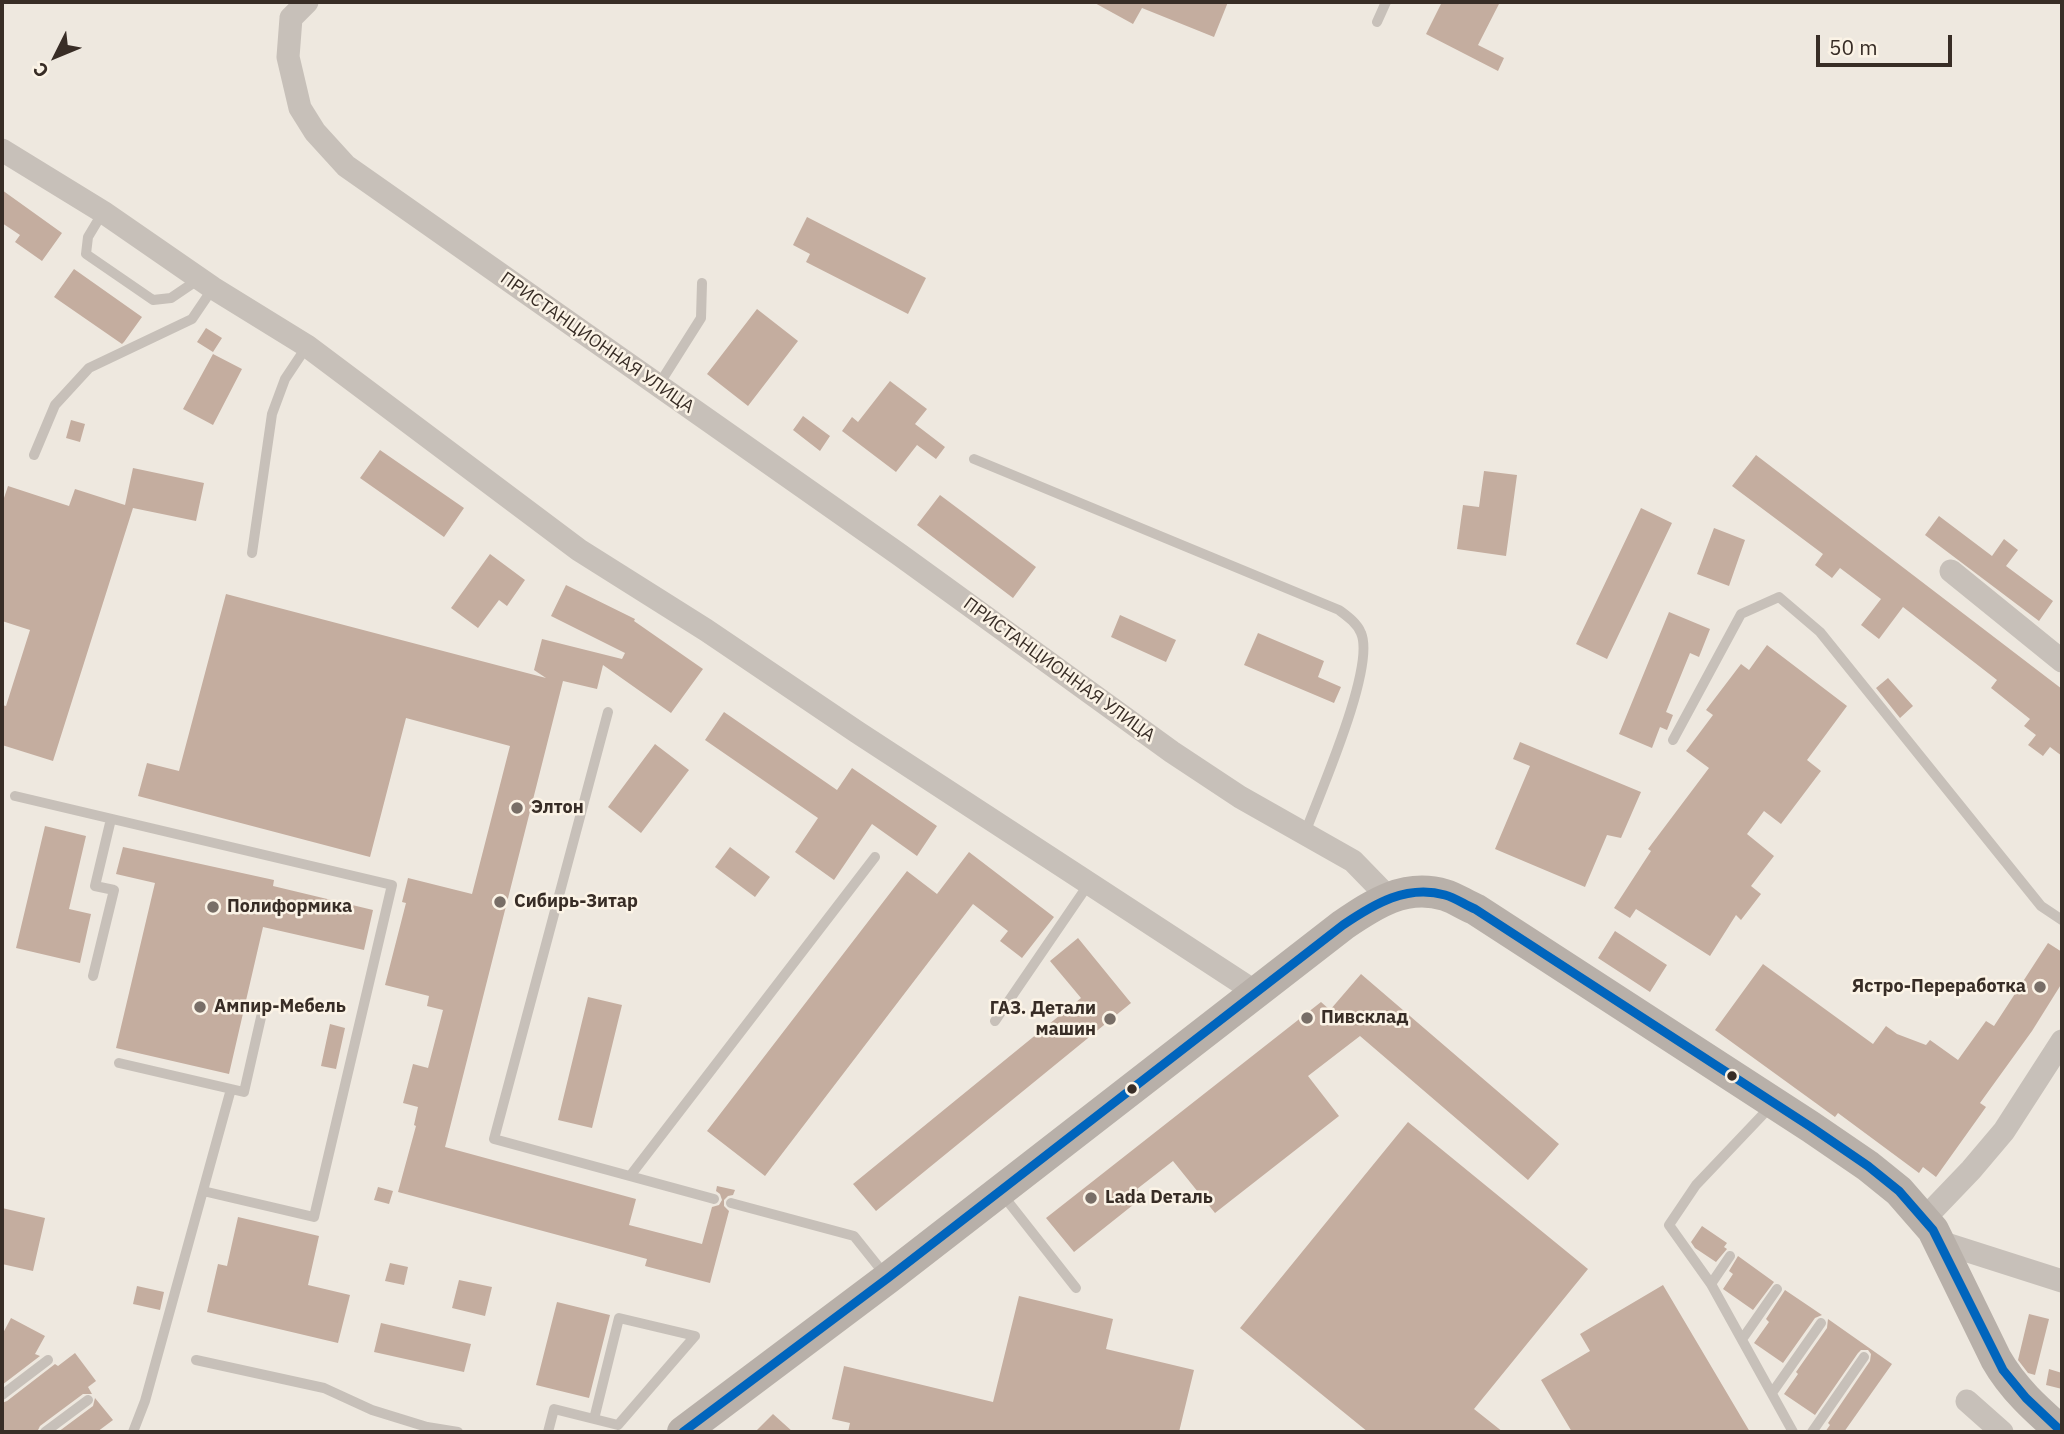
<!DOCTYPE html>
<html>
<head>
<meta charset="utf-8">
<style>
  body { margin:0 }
  #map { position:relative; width:2064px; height:1434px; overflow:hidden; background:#eee8df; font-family:"IBM Plex Sans",sans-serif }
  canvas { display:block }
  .frame { position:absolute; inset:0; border:4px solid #382d26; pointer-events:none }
  .north { position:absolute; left:21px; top:21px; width:70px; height:70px; -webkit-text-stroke:5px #fbf3e6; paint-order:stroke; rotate:227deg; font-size:19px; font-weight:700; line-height:28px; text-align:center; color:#382d26 }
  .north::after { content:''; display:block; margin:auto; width:24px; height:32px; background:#382d26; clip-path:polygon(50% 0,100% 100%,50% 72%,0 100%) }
  .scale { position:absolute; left:1816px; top:35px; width:136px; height:32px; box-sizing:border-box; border:4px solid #382d26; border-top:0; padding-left:9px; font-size:21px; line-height:24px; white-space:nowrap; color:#382d26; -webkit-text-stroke:5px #fbf3e6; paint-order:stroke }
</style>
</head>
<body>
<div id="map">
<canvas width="2064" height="1434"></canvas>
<div class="frame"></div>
<div class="north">С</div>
<div class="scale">50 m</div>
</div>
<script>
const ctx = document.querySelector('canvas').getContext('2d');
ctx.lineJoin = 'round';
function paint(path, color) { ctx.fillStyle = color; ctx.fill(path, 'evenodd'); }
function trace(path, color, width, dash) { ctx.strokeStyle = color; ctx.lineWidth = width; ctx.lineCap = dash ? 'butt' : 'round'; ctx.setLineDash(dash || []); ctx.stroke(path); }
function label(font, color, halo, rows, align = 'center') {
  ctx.font = font + ' "IBM Plex Sans",sans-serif'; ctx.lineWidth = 5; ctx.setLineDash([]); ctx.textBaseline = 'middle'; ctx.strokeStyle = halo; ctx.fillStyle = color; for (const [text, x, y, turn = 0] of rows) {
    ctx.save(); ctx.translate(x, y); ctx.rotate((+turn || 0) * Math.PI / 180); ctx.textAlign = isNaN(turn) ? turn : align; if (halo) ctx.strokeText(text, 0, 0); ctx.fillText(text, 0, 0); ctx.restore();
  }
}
const building = new Path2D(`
  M1093,2h135l-14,35 -72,-29 -9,16z
  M1442,2h58l-22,43 26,13 -6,13 -72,-37z
  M2,190l60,43 -20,28 -27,-19 5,-7 -18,-12z
  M807,217l119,61 -18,36 -102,-52 4,-8 -17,-9z
  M74,269l68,48 -18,25 -2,2 -68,-47z
  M757,309l41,32 -50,65 -41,-32z
  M206,328l16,10 -9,14 -16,-10z
  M213,354l29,15 -29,56 -30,-16z
  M890,381l37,28 -12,15 30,23 -9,12 -19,-14 -21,27 -54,-41 10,-14 6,5z
  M803,416l27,20 -10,15 -27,-21z
  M71,420l14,4 -5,18 -14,-4z
  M380,450l84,58 -20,29 -84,-59z
  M1756,455l306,234v67l-12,-9 -7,9 -15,-11 8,-10 -12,-9 6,-7 -39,-31 6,-8 -94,-73 -24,32 -18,-14 20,-26 -41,-31 -8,10 -17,-13 8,-11 -91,-68z
  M133,468l71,15 -8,38 -63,-13 -80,253 -51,-16v-40l4,1 24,-76 -28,-9v-117l6,-18 61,20 6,-17 50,16z
  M1484,471l33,4 -11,81 -49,-7 6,-44 16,2z
  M940,495l96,72 -23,31 -96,-73z
  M1641,508l31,15 -65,136 -31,-15z
  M1939,516l53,40 12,-17 14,11 -12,16 47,35 -14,20 -114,-86z
  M1714,528l31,12 -16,46 -32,-12z
  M490,554l35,26 -18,26 -8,-6 -21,28 -27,-20z
  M566,585l69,34 -1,2 69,48 -32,44 -68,-48 -6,24 -34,-8 -118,466 191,52 -7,26 73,19 10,-37 7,-2 3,-5 -2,-6 -4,-3 1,-5 18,4 -2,5 -5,1 -4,4v6l5,5 -19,72 -65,-17 2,-7 -249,-67 18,-66 -2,-1 4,-18 -15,-4 10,-39 15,4 15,-58 -16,-4 2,-10 -44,-11 21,-82 -4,-1 6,-24 64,16 38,-148 -104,-28 -36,139 -232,-61 9,-33 32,8 47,-177 320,84 -12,-8 8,-31 80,20 3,-6 -74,-37z
  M1669,612l41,17 -11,28 -9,-4 -24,59 7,3 -6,15 -7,-3 -8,21 -33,-14z
  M1120,615l56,25 -10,22 -55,-25z
  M1258,633l66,28 -6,16 23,10 -7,16 -90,-38z
  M1767,645l80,61 -40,54 14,11 -40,53 -17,-13 -17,23 27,22 -23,30 10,8 -20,26 -5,-5 -26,41 -74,-47 -6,9 -16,-10 37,-57 -3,-2 61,-81 -23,-17 27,-36 -7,-5 35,-46 8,6z
  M1888,678l25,28 -13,12 -24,-30z
  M724,712l113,78 15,-22 85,58 -20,30 -45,-32 -38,56 -39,-28 23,-34 -113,-78z
  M1520,742l121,50 -20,46 -14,-3 -22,52 -90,-38 35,-83 -17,-7z
  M655,744l34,26 -48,63 -33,-26z
  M45,826l41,10 -17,73 22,5 -11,49 -64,-15z
  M123,847l151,33 -1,6 100,24 -9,40 -101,-23 -34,147 -113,-26 39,-165 -39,-9z
  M730,847l40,30 -15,20 -40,-30z
  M969,852l85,65 -32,41 -22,-17 8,-10 -35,-27 -208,272 -58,-45 200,-260 30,23z
  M1615,931l52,34 -17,27 -52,-34z
  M1078,938l53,65 -255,208 -23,-27 228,-186 -31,-37z
  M2048,943l14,9v31l-30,48 -52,72 6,4 -50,70 -13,-10 -4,6 -81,-60 -3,4 -120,-87 48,-66 110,80 13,-18 11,8 29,11 4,-5 28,20 28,-39 8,5z
  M1361,974l198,170 -31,36 -168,-144 -52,40 31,40 -124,97 -42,-52 -36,28 6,8 -69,55 -28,-34 275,-216 9,8z
  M588,997l34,8 -30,123 -34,-8z
  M330,1024l15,4 -9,41 -15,-3z
  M1408,1122l180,147 -114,140 29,23h-135l-128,-104z
  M378,1187l15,4 -4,13 -15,-4z
  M2,1208l43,10 -12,53 -31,-7z
  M238,1217l81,19 -11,49 42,10 -12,48 -131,-31 11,-48 9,2z
  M1702,1226l25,17 -3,4 3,2 -11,13 -21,-14 -4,-6z
  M1738,1256l36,26 -21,28 -30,-21 10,-15 -4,-3z
  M390,1263l18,4 -4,18 -19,-4z
  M459,1280l33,7 -7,29 -33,-8z
  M1663,1285l87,147h-178l-31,-52 49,-29 -10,-17z
  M137,1286l27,6 -4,18 -27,-6z
  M1785,1290l37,25 -7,3 -32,45 -29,-20 15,-21 -3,-3z
  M1019,1296l94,23 -7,30 88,21 -15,62h-331l2,-9 -18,-4 12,-53 149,36z
  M557,1302l53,13 -21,83 -53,-13z
  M2029,1314l20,5 -14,56 -7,-2 -10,-13z
  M11,1318l34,18 -10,18 5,2 -38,29v-50z
  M1828,1319l64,45 -48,68h-19l5,-7 -2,-2 42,-62 1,-7 -3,-4h-7l-3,3 -43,62 -31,-21 14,-20 -2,-2 31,-44z
  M381,1323l90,21 -7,28 -90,-20z
  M75,1353l21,28 -8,6 4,7h-9l-43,32 -3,6h-35v-29l5,-2 48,-37 3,2z
  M2049,1369l13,4v16l-16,-4z
  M95,1398l18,22 -16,12h-39l35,-26z
  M773,1414l20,18h-38z`);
const lane = new Path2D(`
  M1377,22l9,-20
  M103,212l-15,25 -2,17 67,46 18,-2 28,-19
  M658,386l43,-68 1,-35
  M34,455l21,-50 34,-37 103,-49 21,-31
  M974,459l365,151c8,6 18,13 22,23 15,34 -42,162 -56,200
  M252,553l20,-139 13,-35 22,-33
  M608,712l-114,427 220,60
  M1673,740l68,-126 38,-17 41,35 221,274 21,14
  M15,796l377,89 -78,332 -111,-26
  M93,976l21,-86 -19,-4 16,-67
  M995,1021l95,-139
  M119,1063l125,29 18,-79
  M1772,1105l-76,80 -27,40 42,59 82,148
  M630,1176l245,-319
  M1002,1194l74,94
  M731,1203l123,33 32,40
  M1711,1284l19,-28
  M1743,1338l34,-49
  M196,1360l128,28 48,22 55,17 31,5
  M1772,1393l49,-70
  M2,1395l46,-35
  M45,1432l43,-32
  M133,1432l12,-31 86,-312
  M548,1432l6,-23 40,10 25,-101 76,18 -77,89 -24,-6
  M1812,1432l52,-75`);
const street = new Path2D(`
  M291,18l-3,39 12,51 15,24 31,34 554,389 272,197 68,45 113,64 35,36
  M291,18l16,-16
  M2,150l101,62 110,76 94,58 272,204 127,80 151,102 400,261
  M1951,571l111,90
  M1924,1219l47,-49 33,-39 58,-90
  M1940,1242l122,39
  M1967,1401l35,31`);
const secondary = new Path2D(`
  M683,1432l205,-154 455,-353c31,-21 62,-42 102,-30 10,3 20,10 30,14l336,218 57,39 31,25 34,39 63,129c17,30 41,51 66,73`);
const bus1 = new Path2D(`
  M683,1432l205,-154 455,-353c31,-21 64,-41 102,-30 11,3 20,10 30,14l336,218 57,39 31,25 34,39 70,140 23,28 36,34`);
const markers = [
  [517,808,7,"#786e67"],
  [500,902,7,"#786e67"],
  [213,907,7,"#786e67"],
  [2040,987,7,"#786e67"],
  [200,1007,7,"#786e67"],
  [1307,1018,7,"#786e67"],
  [1110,1019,7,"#786e67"],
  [1732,1076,6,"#382d26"],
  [1132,1089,6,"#382d26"],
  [1091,1198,7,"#786e67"]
];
const streetNames = [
  ["ПРИСТАНЦИОННАЯ УЛИЦА",597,343,35],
  ["ПРИСТАНЦИОННАЯ УЛИЦА",1059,670,36]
];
const poiNames = [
  ["Элтон",531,808],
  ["Сибирь-Зитар",514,902],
  ["Полиформика",227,907],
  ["Ястро-Переработка",2026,987,"right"],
  ["Ампир-Мебель",214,1007],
  ["ГАЗ. Детали",1096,1009,"right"],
  ["машин",1096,1030,"right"],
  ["Пивсклад",1321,1018],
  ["Lada Dеталь",1105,1198]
];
paint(building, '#c4ad9f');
trace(lane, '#c7c0b9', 10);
trace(street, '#c7c0b9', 23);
trace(secondary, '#b8b0a9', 32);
trace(bus1, '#0065bd', 9);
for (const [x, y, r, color] of markers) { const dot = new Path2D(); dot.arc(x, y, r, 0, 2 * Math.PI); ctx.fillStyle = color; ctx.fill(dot); trace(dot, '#fbf3e6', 2.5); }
label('18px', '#382d26', '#fbf3e6', streetNames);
label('bold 18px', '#382d26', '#fbf3e6', poiNames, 'left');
</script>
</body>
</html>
